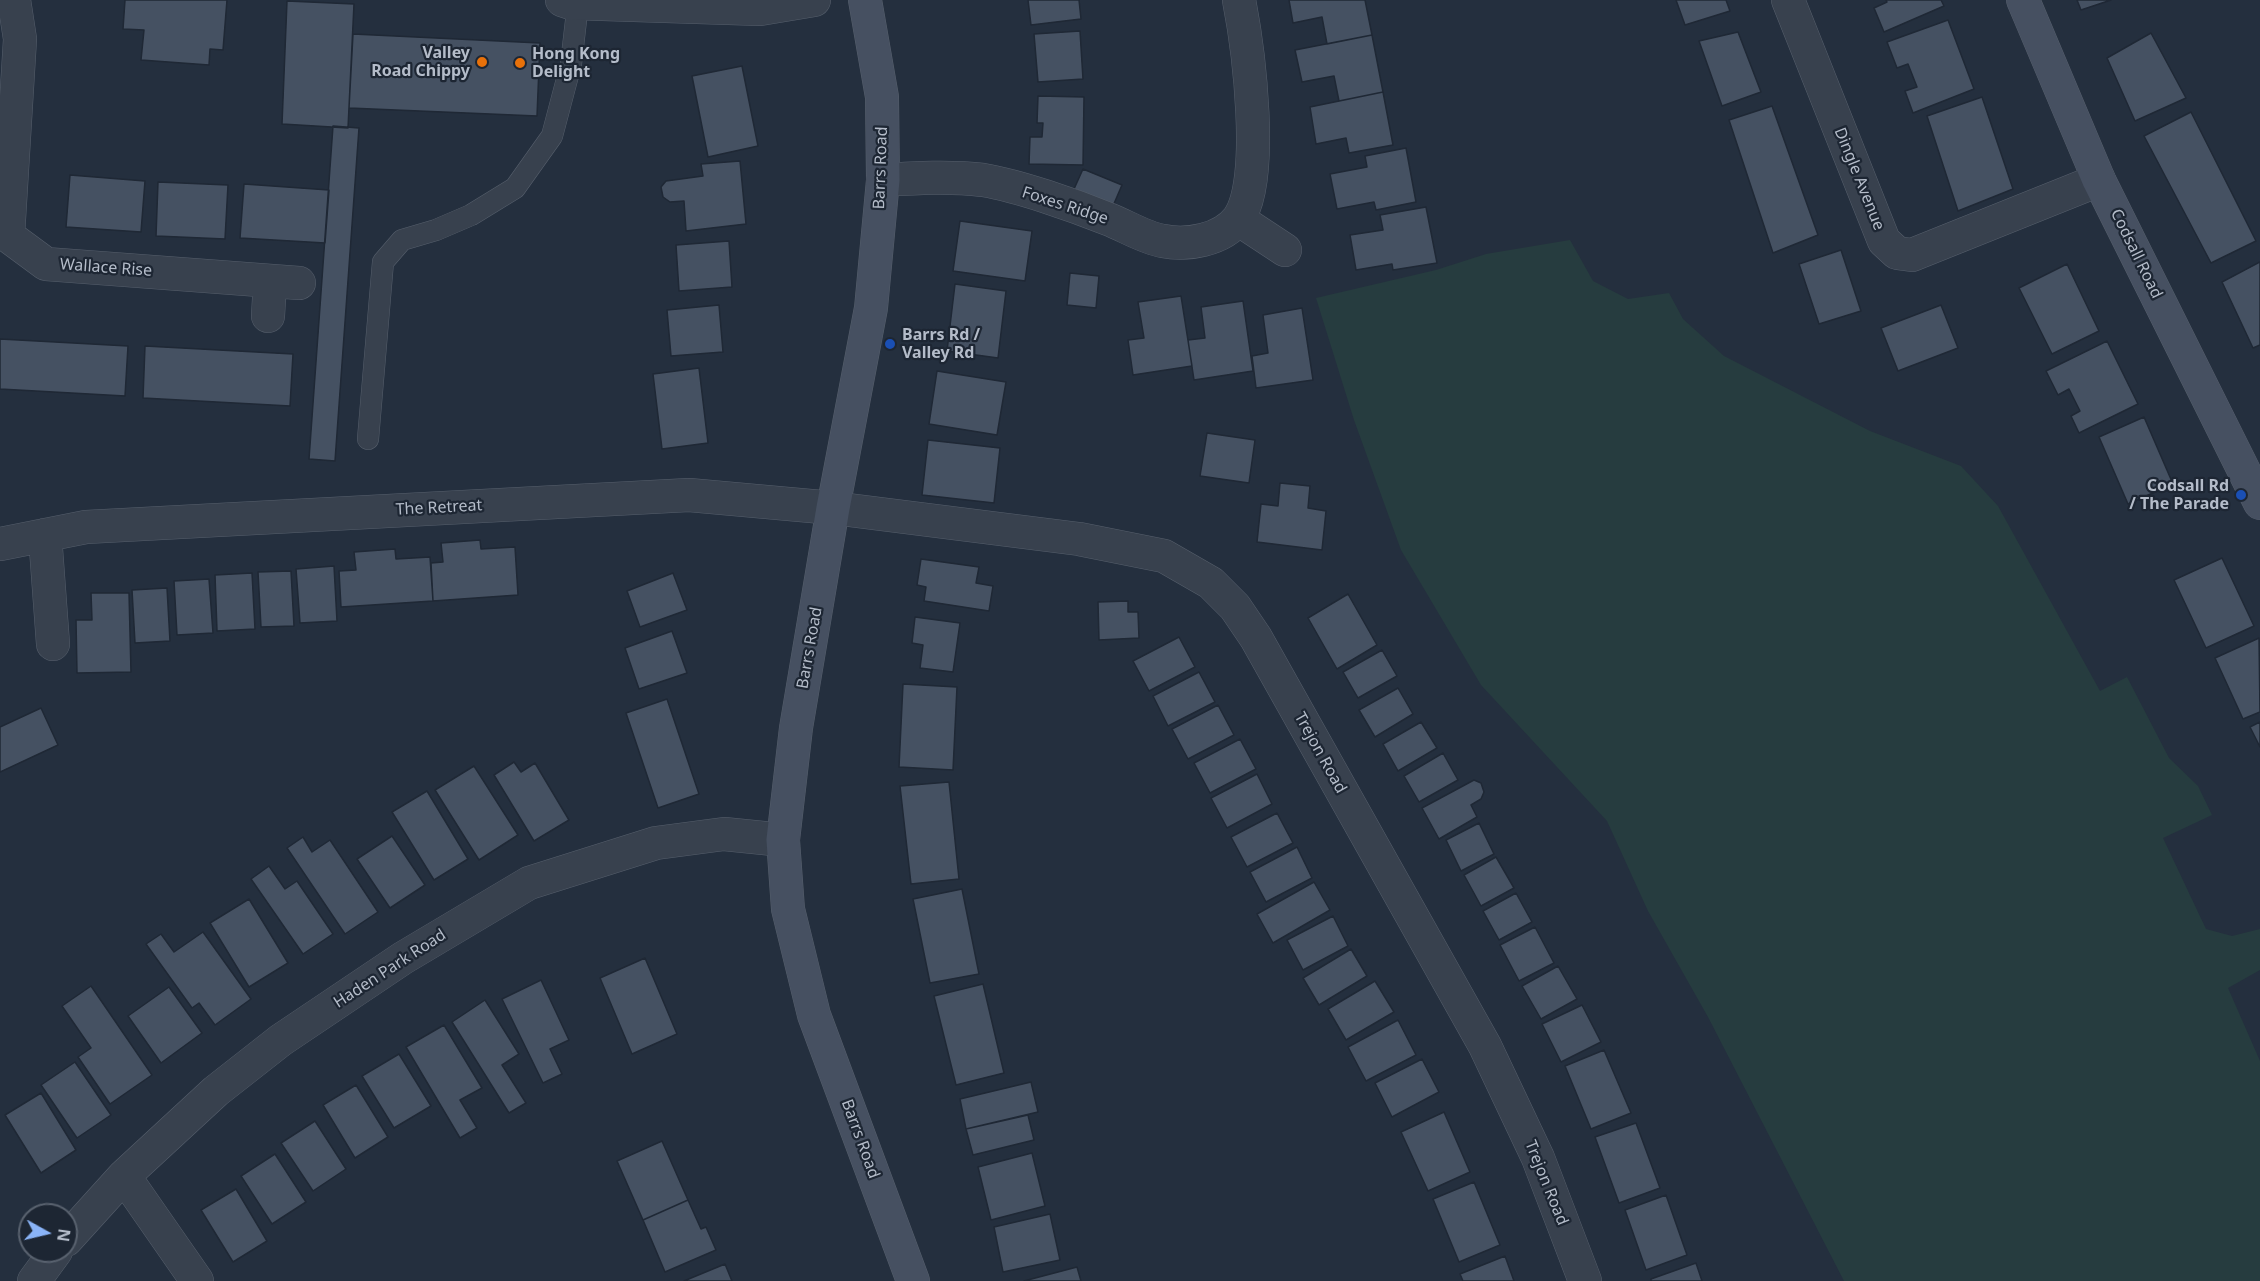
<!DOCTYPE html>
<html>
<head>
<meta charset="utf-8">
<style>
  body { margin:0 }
  #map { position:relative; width:2260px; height:1281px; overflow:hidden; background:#242f3e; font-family:"Noto Sans",sans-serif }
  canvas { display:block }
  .north { position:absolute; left:18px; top:1203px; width:60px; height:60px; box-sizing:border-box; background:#1d2633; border:2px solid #59626f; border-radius:50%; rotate:98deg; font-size:16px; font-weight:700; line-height:24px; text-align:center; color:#b4bcc9 }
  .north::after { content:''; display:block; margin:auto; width:21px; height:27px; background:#8ab4f8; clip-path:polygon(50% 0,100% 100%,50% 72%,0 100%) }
</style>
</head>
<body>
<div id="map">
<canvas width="2260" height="1281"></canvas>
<div class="north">N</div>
</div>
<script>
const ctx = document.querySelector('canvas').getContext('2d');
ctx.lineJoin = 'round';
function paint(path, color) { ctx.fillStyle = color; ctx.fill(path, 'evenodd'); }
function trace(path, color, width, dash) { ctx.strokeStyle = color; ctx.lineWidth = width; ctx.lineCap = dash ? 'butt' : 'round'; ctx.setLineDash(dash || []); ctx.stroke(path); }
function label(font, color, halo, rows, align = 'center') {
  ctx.font = font + ' "Noto Sans",sans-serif'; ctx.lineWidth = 4.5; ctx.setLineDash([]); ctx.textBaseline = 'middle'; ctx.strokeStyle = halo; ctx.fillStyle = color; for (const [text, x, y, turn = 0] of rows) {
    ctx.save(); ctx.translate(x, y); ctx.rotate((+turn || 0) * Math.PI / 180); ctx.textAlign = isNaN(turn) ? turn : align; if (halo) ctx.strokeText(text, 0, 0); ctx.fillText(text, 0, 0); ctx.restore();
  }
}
const green = new Path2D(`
  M1570,240l23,41 35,18 41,-6 14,26 41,37 146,75 91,35 37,40 102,185 27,-14 42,81 29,28 14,29 -49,23 43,91 26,7 28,-7v41l-32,18 32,73v220h-416l-136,-264 -60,-106 -41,-90 -126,-136 -80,-135 -47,-130 -38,-122 120,-28 50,-16z`);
const building = new Path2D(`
  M125,0h102l-4,50 -13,-1 -1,16 -68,-5 3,-30 -21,-1z
  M1028,0h51l2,19 -50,6z
  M1289,0h76l7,35 -45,9 -5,-27 -29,6z
  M1676,0h50l4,11 -45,14z
  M1886,0h55l3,6 -60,26 -10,-24 13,-6z
  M2077,0h34l-30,10z
  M287,1l67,3 -6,124 -66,-4z
  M1948,20l26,69 -61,24 -8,-22 12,-4 -9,-23 -11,4 -10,-26z
  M1080,31l3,48 -45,3 -4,-48z
  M1738,32l23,60 -39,14 -23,-65z
  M2151,33l35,65 -51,23 -28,-63z
  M353,34l187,9 -3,73 -188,-8z
  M1372,35l11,57 -44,9 -5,-25 -32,6 -7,-32z
  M742,66l16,80 -50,11 -16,-81z
  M1383,92l10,53 -44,8 -3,-15 -30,6 -6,-37z
  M1038,96l46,1 -1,68 -54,-1 1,-27h12l1,-14h-6z
  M1982,97l31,92 -55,22 -31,-95z
  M1772,106l46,129 -45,18 -44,-133z
  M2191,112l65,129 -45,22 -67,-127z
  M333,126l26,2 -24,333 -26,-2z
  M1406,148l10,54 -40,8 -2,-8 -37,7 -7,-35 37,-7 -2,-11z
  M740,161l6,63 -60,7 -2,-30 -14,1 -7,-5 -2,-10 5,-6 37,-5 -2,-12z
  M1083,169l39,16 -9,21 -39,-17z
  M70,175l75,6 -4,51 -75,-5z
  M158,182l70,3 -3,54 -69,-3z
  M244,184l85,6 -4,53 -85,-5z
  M1426,207l11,56 -44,7 -1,-6 -36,6 -6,-35 33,-5 -3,-15z
  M960,221l72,10 -7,50 -72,-10z
  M729,241l3,46 -53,4 -3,-46z
  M1841,250l20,61 -42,13 -20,-60z
  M2260,262v83l-7,3 -31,-66z
  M2067,264l32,67 -47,23 -33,-66z
  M1070,273l29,3 -3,32 -29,-3z
  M955,284l51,7 -8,67 -51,-7z
  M1181,296l11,70 -59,9 -5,-35 16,-2 -6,-36z
  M1243,301l10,70 -59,9 -6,-40 17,-2 -4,-31z
  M719,305l4,47 -52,4 -4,-46z
  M1941,305l17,43 -60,23 -17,-43z
  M1302,308l11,72 -57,8 -4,-32 16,-3 -5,-38z
  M0,339l128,7 -3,50 -125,-7z
  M2107,341l31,63 -59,29 -8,-17 9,-5 -11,-22 -11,6 -12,-24z
  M145,346l148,8 -3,52 -147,-8z
  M699,368l9,75 -46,6 -9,-75z
  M937,371l69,11 -9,53 -68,-11z
  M2144,417l29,67 -45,20 -29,-67z
  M1207,433l48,7 -6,43 -49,-7z
  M928,440l72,8 -6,55 -72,-8z
  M1280,483l30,3 -2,22 18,3 -4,39 -65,-8 4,-38 17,2z
  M480,540l1,9 34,-2 3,48 -85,6 -2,-38 12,-1 -2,-19z
  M395,549l1,10 34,-2 3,44 -92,6 -2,-36 17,-1 -2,-18z
  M2222,558l32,68 -48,22 -32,-68z
  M921,559l58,8 -3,16 17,3 -4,25 -65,-10 2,-14 -9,-2z
  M334,566l3,55 -37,2 -4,-54z
  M291,571l3,55 -33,1 -3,-55z
  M252,573l3,56 -38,2 -2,-56z
  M673,573l14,37 -47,17 -13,-36z
  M209,579l4,54 -36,2 -3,-54z
  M167,588l3,53 -35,2 -3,-53z
  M91,593h38l2,79 -54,1 -1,-53h16z
  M1348,594l29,51 -40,24 -29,-51z
  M1128,601v11h10l1,26 -40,2 -1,-38z
  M915,617l45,6 -7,49 -33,-4 3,-23 -11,-2z
  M672,631l15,42 -48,16 -14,-41z
  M1179,637l16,30 -46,24 -16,-30z
  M2259,638l1,74 -17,7 -28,-61z
  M1382,650l15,26 -39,22 -15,-26z
  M1199,672l16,30 -47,24 -15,-30z
  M903,684l54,3 -4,83 -54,-3z
  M1398,688l15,26 -38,23 -16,-27z
  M667,699l32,95 -41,14 -32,-95z
  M1218,705l16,30 -46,24 -16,-30z
  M41,708l17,37 -58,27v-45z
  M1421,722l16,26 -39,23 -15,-27z
  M2260,722v25l-10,-20z
  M1240,739l16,30 -46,24 -16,-30z
  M1443,753l15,27 -39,22 -15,-26z
  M514,762l7,10 14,-9 34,57 -35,21 -40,-66z
  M474,766l44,69 -39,25 -44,-70z
  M1257,774l15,30 -45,24 -16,-30z
  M1474,780l7,3 3,9 -3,7 -10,6 6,12 -38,22 -17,-31z
  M949,782l10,97 -48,5 -11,-98z
  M427,791l41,68 -34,21 -42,-68z
  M1277,813l16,30 -46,24 -16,-30z
  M1479,823l15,31 -33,17 -15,-31z
  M392,836l33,49 -35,23 -33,-49z
  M303,837l9,15 18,-12 48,72 -33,22 -58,-86z
  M1297,847l15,31 -46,24 -16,-30z
  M1496,857l18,31 -33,18 -17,-31z
  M269,866l16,23 12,-8 36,53 -30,20 -52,-75z
  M1314,882l16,28 -57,33 -16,-29z
  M962,889l17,85 -49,9 -17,-84z
  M1516,893l16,29 -33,18 -16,-29z
  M249,899l39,64 -39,24 -39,-64z
  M1333,916l15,30 -45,24 -16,-30z
  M1535,927l19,36 -35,18 -19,-36z
  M203,932l48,67 -36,26 -16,-22 -7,5 -46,-64 15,-10 13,18z
  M1351,949l16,27 -48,29 -16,-27z
  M645,958l32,76 -45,20 -32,-76z
  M1558,966l19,33 -36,20 -19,-33z
  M541,980l28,60 -19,9 12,25 -19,9 -41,-84z
  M1375,981l19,31 -48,28 -18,-31z
  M983,984l21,89 -48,12 -22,-89z
  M91,986l61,89 -42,29 -32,-47 13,-9 -29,-42z
  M169,987l33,46 -41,30 -33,-47z
  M485,1000l34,54 -17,11 24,38 -17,10 -57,-91z
  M1582,1005l19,37 -40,20 -19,-38z
  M1398,1020l18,35 -50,26 -18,-34z
  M444,1025l38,63 -22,12 17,28 -17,10 -54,-91z
  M1604,1050l27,63 -40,16 -26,-63z
  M399,1054l32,52 -37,22 -32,-52z
  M1422,1059l17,33 -47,25 -17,-34z
  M75,1062l36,53 -34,23 -36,-53z
  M1031,1082l7,30 -72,17 -6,-30z
  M356,1085l32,52 -33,21 -32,-53z
  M41,1093l35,57 -35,23 -36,-58z
  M1444,1112l26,60 -42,19 -27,-59z
  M1028,1115l6,25 -61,15 -7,-26z
  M315,1121l31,48 -33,22 -32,-48z
  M1636,1123l24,65 -41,15 -24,-66z
  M662,1141l26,59 -45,20 -26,-59z
  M1032,1153l13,53 -54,14 -13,-53z
  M275,1154l31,48 -34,22 -31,-48z
  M1474,1182l26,63 -41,17 -26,-63z
  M236,1189l31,52 -34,21 -32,-52z
  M1666,1195l21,60 -41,15 -21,-60z
  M688,1200l13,29 5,-2 10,23 -51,22 -22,-52z
  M1050,1214l10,46 -57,12 -9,-45z
  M1505,1256l9,25h-51l-3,-7z
  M1696,1263l6,18h-51v-2z
  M725,1264l7,17h-48z
  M1077,1267l4,14h-57z`);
const lane = new Path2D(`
  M368,439l15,-177 19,-22 34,-10 35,-15 44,-27 37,-52 19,-72 7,-61`);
const street = new Path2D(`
  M14,0l6,39 -12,197 38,28 253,19
  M562,0l9,3 189,6 54,-9
  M1788,0l96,241 13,12 15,2 187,-75
  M883,180c33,-2 67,-4 100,0 36,6 90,25 125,39 18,7 37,19 55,22 24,5 59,-1 75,-22 28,-38 10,-173 1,-219
  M1238,219l47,31
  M268,316l2,-35
  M45,535l8,109
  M0,544l86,-17 603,-32 144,13 246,31 85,17 47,27 24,24 21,31 229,408 53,112 47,123
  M124,1176l73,105
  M66,1240l58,-64 92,-85 65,-51 122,-82 126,-75 127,-40 68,-9 59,6
  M34,1281l22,-30`);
const secondary = new Path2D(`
  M865,0l17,97 1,83 -12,128 -38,200 -37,220 -13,112 5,69 26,106 99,266
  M2023,0l76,180 161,323`);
const markers = [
  [482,62,6,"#e8710a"],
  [520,63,6,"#e8710a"],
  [890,344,6,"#1a4fb4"],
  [2241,495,6,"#1a4fb4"]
];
const poiNames = [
  ["Valley",470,53],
  ["Road Chippy",470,71],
  ["Hong Kong",532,54,"left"],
  ["Delight",532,72,"left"],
  ["Barrs Rd /",902,335,"left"],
  ["Valley Rd",902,353,"left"],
  ["Codsall Rd",2229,486],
  ["/ The Parade",2229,504]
];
const streetNames = [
  ["Barrs Road",881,168,-88],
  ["Dingle Avenue",1859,179,68],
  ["Foxes Ridge",1065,206,18],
  ["Codsall Road",2136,254,64],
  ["Wallace Rise",106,268,4],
  ["The Retreat",439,508,-3],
  ["Barrs Road",810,648,-80],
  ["Trejon Road",1320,753,61],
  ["Haden Park Road",390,969,-33],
  ["Barrs Road",860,1139,70],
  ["Trejon Road",1546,1183,68]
];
paint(green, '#263c3f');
paint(building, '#455162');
trace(building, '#1f2835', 1.5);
trace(lane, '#565f6c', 22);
trace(street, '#565f6c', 34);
trace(secondary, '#565f6c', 34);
trace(lane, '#38414e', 21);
trace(street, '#38414e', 33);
trace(secondary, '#465061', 33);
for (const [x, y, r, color] of markers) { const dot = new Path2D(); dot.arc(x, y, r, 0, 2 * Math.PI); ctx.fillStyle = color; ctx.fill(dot); trace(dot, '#1d2633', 2); }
label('bold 16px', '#b4bcc9', '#1d2633', poiNames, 'right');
label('16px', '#b4bcc9', '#1d2633', streetNames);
</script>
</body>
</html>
